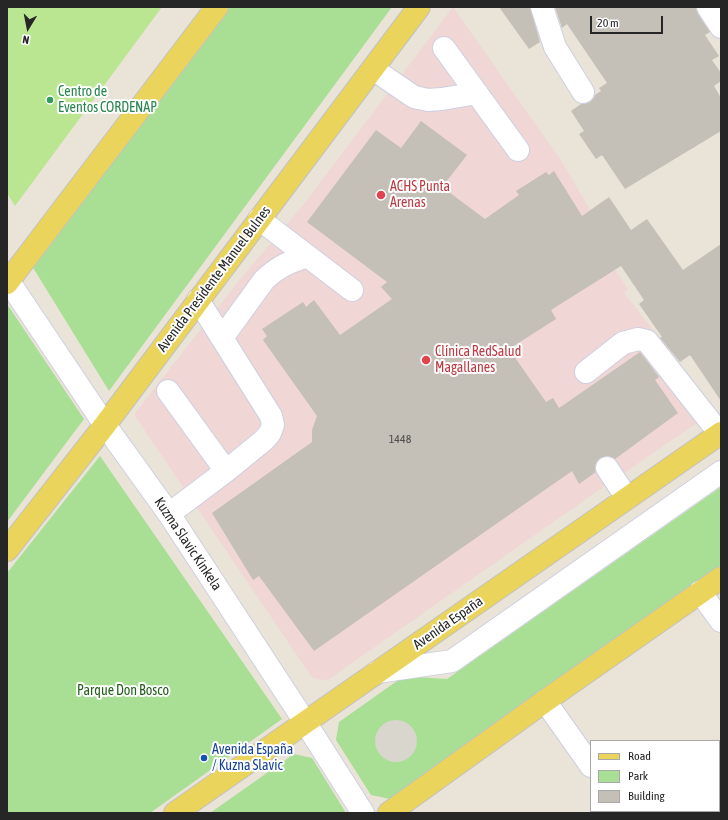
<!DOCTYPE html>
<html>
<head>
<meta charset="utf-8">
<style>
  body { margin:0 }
  #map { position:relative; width:728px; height:820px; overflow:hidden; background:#e9e3d8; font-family:"Asap Condensed",sans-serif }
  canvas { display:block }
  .frame { position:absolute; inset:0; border:8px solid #262626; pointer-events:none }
  .legend { position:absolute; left:590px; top:740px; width:130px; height:72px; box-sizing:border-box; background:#fff; border:1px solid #a8a8a8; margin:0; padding:5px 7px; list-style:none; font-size:12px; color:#262626 }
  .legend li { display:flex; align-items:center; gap:8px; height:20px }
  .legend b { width:20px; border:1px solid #a8a8a8 }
  .north { position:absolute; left:8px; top:8px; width:40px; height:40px; -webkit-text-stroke:3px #fff; paint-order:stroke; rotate:190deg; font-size:11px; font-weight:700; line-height:16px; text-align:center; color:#262626 }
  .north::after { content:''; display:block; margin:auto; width:14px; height:18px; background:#262626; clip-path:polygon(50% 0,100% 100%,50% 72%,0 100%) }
  .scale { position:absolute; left:590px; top:16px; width:73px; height:18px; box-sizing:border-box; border:2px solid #262626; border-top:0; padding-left:5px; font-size:12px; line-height:14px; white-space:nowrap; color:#262626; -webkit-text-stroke:3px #fff; paint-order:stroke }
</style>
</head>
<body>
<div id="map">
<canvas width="728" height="820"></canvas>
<div class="frame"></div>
<ul class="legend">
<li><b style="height:5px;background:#ebd45b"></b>Road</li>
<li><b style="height:11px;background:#a9df95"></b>Park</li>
<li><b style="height:11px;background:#c4c0b8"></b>Building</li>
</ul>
<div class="north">N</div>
<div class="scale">20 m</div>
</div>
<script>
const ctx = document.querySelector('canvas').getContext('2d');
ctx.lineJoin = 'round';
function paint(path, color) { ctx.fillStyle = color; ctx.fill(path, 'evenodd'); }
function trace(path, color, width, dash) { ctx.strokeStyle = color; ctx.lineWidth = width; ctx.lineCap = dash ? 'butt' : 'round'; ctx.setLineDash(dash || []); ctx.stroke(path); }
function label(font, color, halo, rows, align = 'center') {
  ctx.font = font + ' "Asap Condensed",sans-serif'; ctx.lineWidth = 4; ctx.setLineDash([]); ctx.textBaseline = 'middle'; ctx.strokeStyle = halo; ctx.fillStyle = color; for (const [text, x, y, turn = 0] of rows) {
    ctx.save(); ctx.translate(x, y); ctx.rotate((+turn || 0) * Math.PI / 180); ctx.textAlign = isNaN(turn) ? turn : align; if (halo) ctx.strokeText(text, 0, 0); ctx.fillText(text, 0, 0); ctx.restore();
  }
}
const medical = new Path2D(`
  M453,7l109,155 59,101 -7,5 14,21 -4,4 81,104 -5,22 -6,6 -105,72 -260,182 -6,1 -6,-1 -6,-3 -176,-260v-3l107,-136 62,-73z`);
const green = new Path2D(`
  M224,7h168l-283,384 -77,-125z
  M7,304l77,115 -77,103z
  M100,456l182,263 -132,94h-143v-240z
  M721,487v78l-331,234 -19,-4 -35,-55 3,-18 65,-46 43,3z
  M294,754l18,4 34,55h-136z`);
const pitch = new Path2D(`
  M7,7h155l-147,199 -8,-13z`);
const plaza = new Path2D(`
  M375 741a21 21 0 1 1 42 0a21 21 0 1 1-42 0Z`);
const building = new Path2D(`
  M499,7h31l10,35 -11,7z
  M555,7h141l2,7 12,18 -5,3 14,21 -7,4 9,13v8l-7,5 7,12v33l-96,58 -23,-34 -6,4 -17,-25 5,-3 -13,-20 10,-7 9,-2 4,-4 1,-3 6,-4 -2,-3 8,-5 -40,-59 -5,4z
  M421,121l46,34 -25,32 43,32 34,-24 -3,-4 30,-19 3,3 5,-4 28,45 27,-19 22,33 16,-11 36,51 38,-26v157l-31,-46 -10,7 -20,-24 2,-1 -23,-33 5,-4 -23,-34 -70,44 5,9 -47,30 37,53 7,-4 6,10 81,-56 19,25 -4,3 23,33 -63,46 -8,-3 -7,2 -4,5 -1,5 1,4 -17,12 -7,-13 -258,180 -55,-75 -6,4 -41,-67 100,-71v-12l5,-14 -54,-76 4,-4 -5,-7 41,-27 3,5 8,-7 26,35 52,-36 -11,-12 6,-5 -80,-60 69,-92 25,18z`);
const minor = new Path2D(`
  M542,7l13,40 28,45
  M708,7l13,20
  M444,48l74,102
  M373,69l41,28 14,3 14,-1 35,-6
  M259,219l93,71
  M7,279l98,146 64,89 136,208 58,91
  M222,338l42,-58c15,-14 25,-18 44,-24
  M586,372l37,-29 15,-4 9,2 73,93
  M168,391l58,80
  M607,468l20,30
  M169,514l57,-43 38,-31 6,-7 3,-8 -2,-9 -73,-116
  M700,592l21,29
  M377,672l75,-11 269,-189
  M545,701l46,65
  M622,811l2,2`);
const major = new Path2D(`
  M7,283l210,-276
  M7,550l98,-125 314,-418
  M175,813l546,-380
  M389,813l156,-112 176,-123`);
const markers = [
  [50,100,4,"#2e9e5b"],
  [381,195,5,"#e0444e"],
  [426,360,5,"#e0444e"],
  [204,758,4,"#1a4fb4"]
];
const numberNames = [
  ["1448",400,439]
];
const leisureNames = [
  ["Centro de",58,92],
  ["Eventos CORDENAP",58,108]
];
const healthNames = [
  ["ACHS Punta",390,187],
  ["Arenas",390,203],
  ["Clínica RedSalud",435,352],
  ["Magallanes",435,368]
];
const streetNames = [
  ["Avenida Presidente Manuel Bulnes",214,279,-53],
  ["Kuzma Slavic Kinkela",188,544,56],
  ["Avenida España",448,623,-35]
];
const parkNames = [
  ["Parque Don Bosco",123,691]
];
const transitNames = [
  ["Avenida España",212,750],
  ["/ Kuzna Slavic",212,766]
];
paint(medical, '#f0d6d5');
paint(green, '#a9df95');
paint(pitch, '#bbe691');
paint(plaza, '#d9d6ce');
paint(building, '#c4c0b8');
trace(minor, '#cdcfe0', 24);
trace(major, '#c2c2c2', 24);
trace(minor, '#fff', 22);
trace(major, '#ebd45b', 22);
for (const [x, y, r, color] of markers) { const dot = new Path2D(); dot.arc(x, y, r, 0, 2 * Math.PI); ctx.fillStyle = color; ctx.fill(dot); trace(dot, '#fff', 1.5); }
label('12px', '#4e4c4a', null, numberNames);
label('14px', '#27864d', '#fff', leisureNames, 'left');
label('14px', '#be3a42', '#fff', healthNames, 'left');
label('14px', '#262626', '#fff', streetNames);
label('14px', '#245f1b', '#fff', parkNames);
label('14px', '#164399', '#fff', transitNames, 'left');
</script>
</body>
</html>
